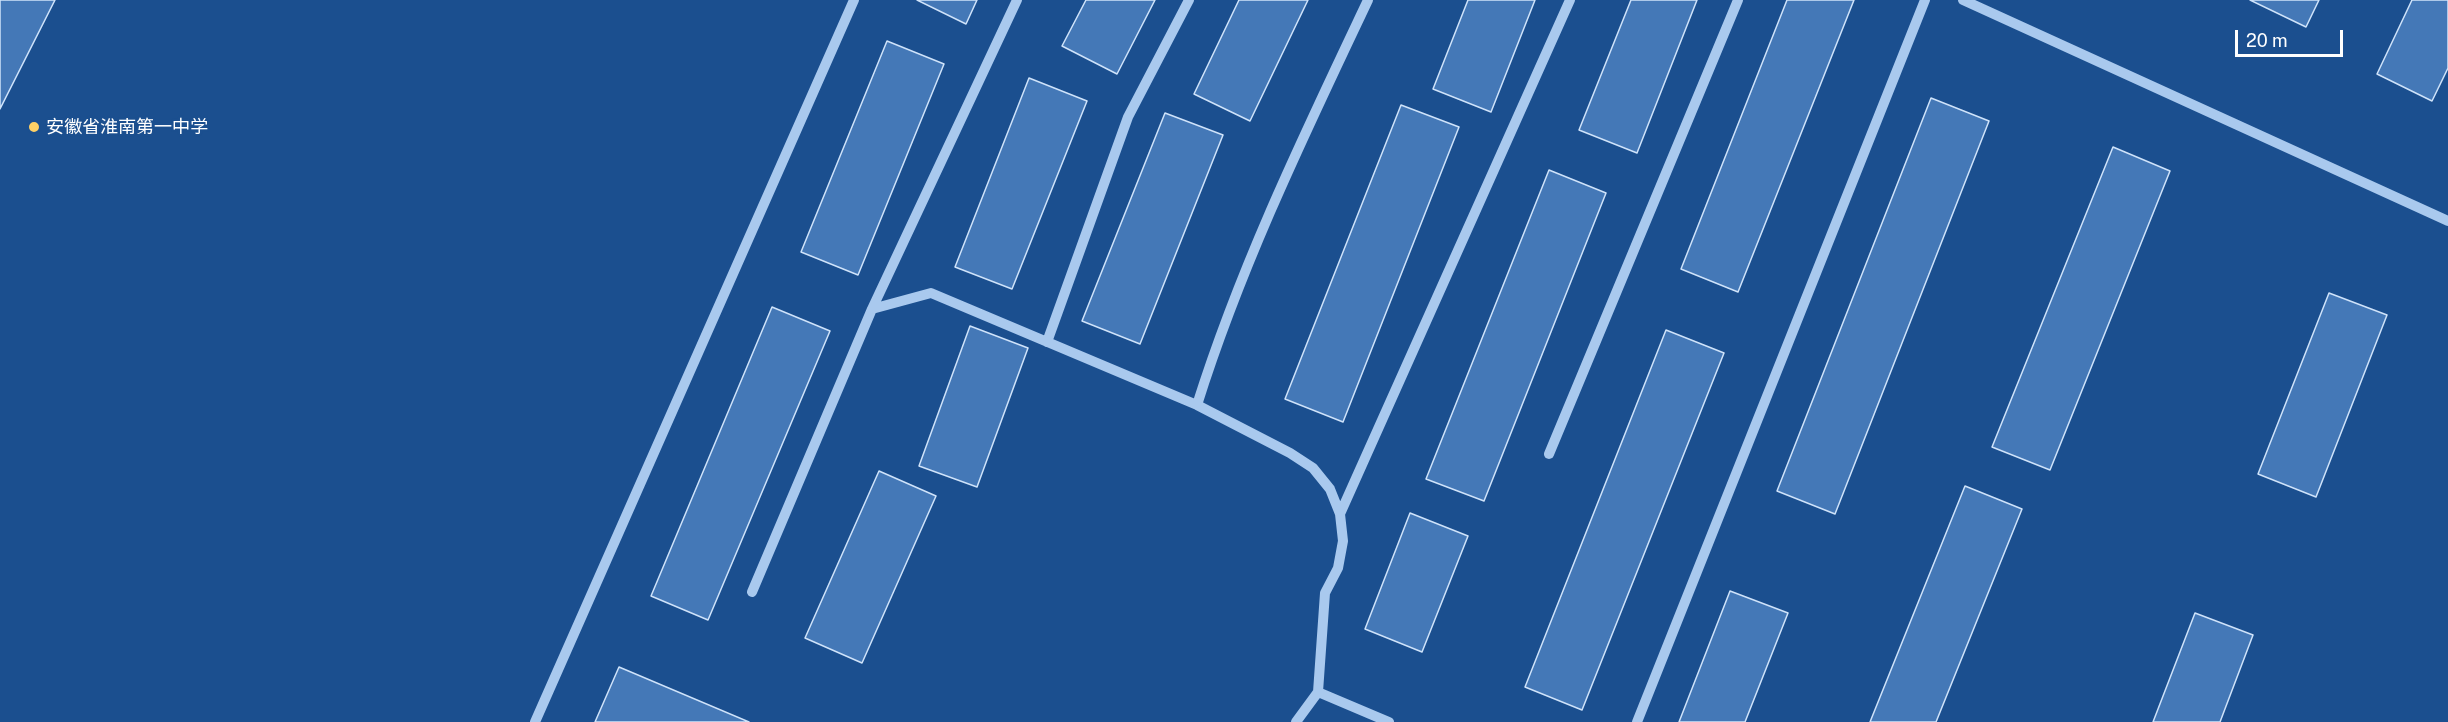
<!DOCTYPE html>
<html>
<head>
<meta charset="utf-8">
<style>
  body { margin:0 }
  #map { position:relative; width:2448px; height:722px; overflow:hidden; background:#1b4f8f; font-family:"Public Sans",sans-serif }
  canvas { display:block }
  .scale { position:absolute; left:2235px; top:30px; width:108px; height:27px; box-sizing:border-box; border:3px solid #fff; border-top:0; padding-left:8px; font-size:18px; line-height:21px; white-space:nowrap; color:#fff; -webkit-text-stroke:4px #1b4f8f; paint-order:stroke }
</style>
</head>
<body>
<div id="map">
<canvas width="2448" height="722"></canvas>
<div class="scale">20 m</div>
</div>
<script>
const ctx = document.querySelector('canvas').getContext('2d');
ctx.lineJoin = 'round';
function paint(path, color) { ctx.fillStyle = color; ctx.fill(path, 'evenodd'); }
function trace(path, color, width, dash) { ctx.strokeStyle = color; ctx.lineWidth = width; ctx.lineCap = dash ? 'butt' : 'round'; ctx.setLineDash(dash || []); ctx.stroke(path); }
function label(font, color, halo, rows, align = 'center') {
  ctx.font = font + ' "Public Sans","Noto Sans SC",sans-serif'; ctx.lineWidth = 4.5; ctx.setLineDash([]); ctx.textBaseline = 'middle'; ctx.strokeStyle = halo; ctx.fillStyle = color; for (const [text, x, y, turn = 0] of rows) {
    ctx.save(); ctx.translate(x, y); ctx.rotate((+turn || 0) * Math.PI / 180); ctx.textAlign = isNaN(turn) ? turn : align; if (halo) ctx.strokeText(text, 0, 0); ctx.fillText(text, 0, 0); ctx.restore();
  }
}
const building = new Path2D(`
  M0,0h55l-55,109z
  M917,0h60l-11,24z
  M1086,0h69l-38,74 -55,-28z
  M1239,0h69l-58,121 -56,-27z
  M1468,0h67l-44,112 -58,-23z
  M1631,0h66l-60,153 -58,-23z
  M1787,0h67l-116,292 -57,-23z
  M2250,0h69l-13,27z
  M2412,0h36v68l-16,33 -55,-27z
  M887,41l57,23 -86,211 -57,-23z
  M1029,78l58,23 -75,188 -57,-22z
  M1931,98l58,23 -154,393 -58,-23z
  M1401,105l58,22 -116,295 -58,-23z
  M1165,113l58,22 -83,209 -58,-23z
  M2113,147l57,24 -120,299 -58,-23z
  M1549,170l57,23 -122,308 -58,-22z
  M2329,293l58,22 -71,182 -58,-23z
  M772,307l58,24 -122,289 -57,-24z
  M970,326l58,22 -51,139 -58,-21z
  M1666,330l58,23 -142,357 -57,-23z
  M879,471l57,25 -74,167 -57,-25z
  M1965,486l57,23 -86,213h-66z
  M1410,513l58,23 -46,116 -57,-23z
  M1730,591l58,22 -43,109h-66z
  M2195,613l58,22 -33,87h-67z
  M619,667l130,55h-154z`);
const minor = new Path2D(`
  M1963,0l485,221
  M872,309l145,-309
  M1047,342l81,-225 61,-117
  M1197,405c44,-140 108,-272 171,-405
  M1549,454l189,-454
  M1340,514l230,-514
  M752,592l120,-283 59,-16 266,112 93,48 23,15 17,21 10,25 3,27 -5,27 -13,25 -7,99 71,30
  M535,722l319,-722
  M1296,722l22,-30
  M1637,722l288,-722`);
const markers = [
  [34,127,6,"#ffd166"]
];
const poiNames = [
  ["安徽省淮南第一中学",46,127]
];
paint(building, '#4478b7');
trace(building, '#cfe3fa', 1.5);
trace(minor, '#a9c9ee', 10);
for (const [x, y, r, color] of markers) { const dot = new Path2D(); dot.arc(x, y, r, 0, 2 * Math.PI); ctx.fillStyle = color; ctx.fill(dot); trace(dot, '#1b4f8f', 2); }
label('18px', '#fff', '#1b4f8f', poiNames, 'left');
</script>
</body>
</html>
